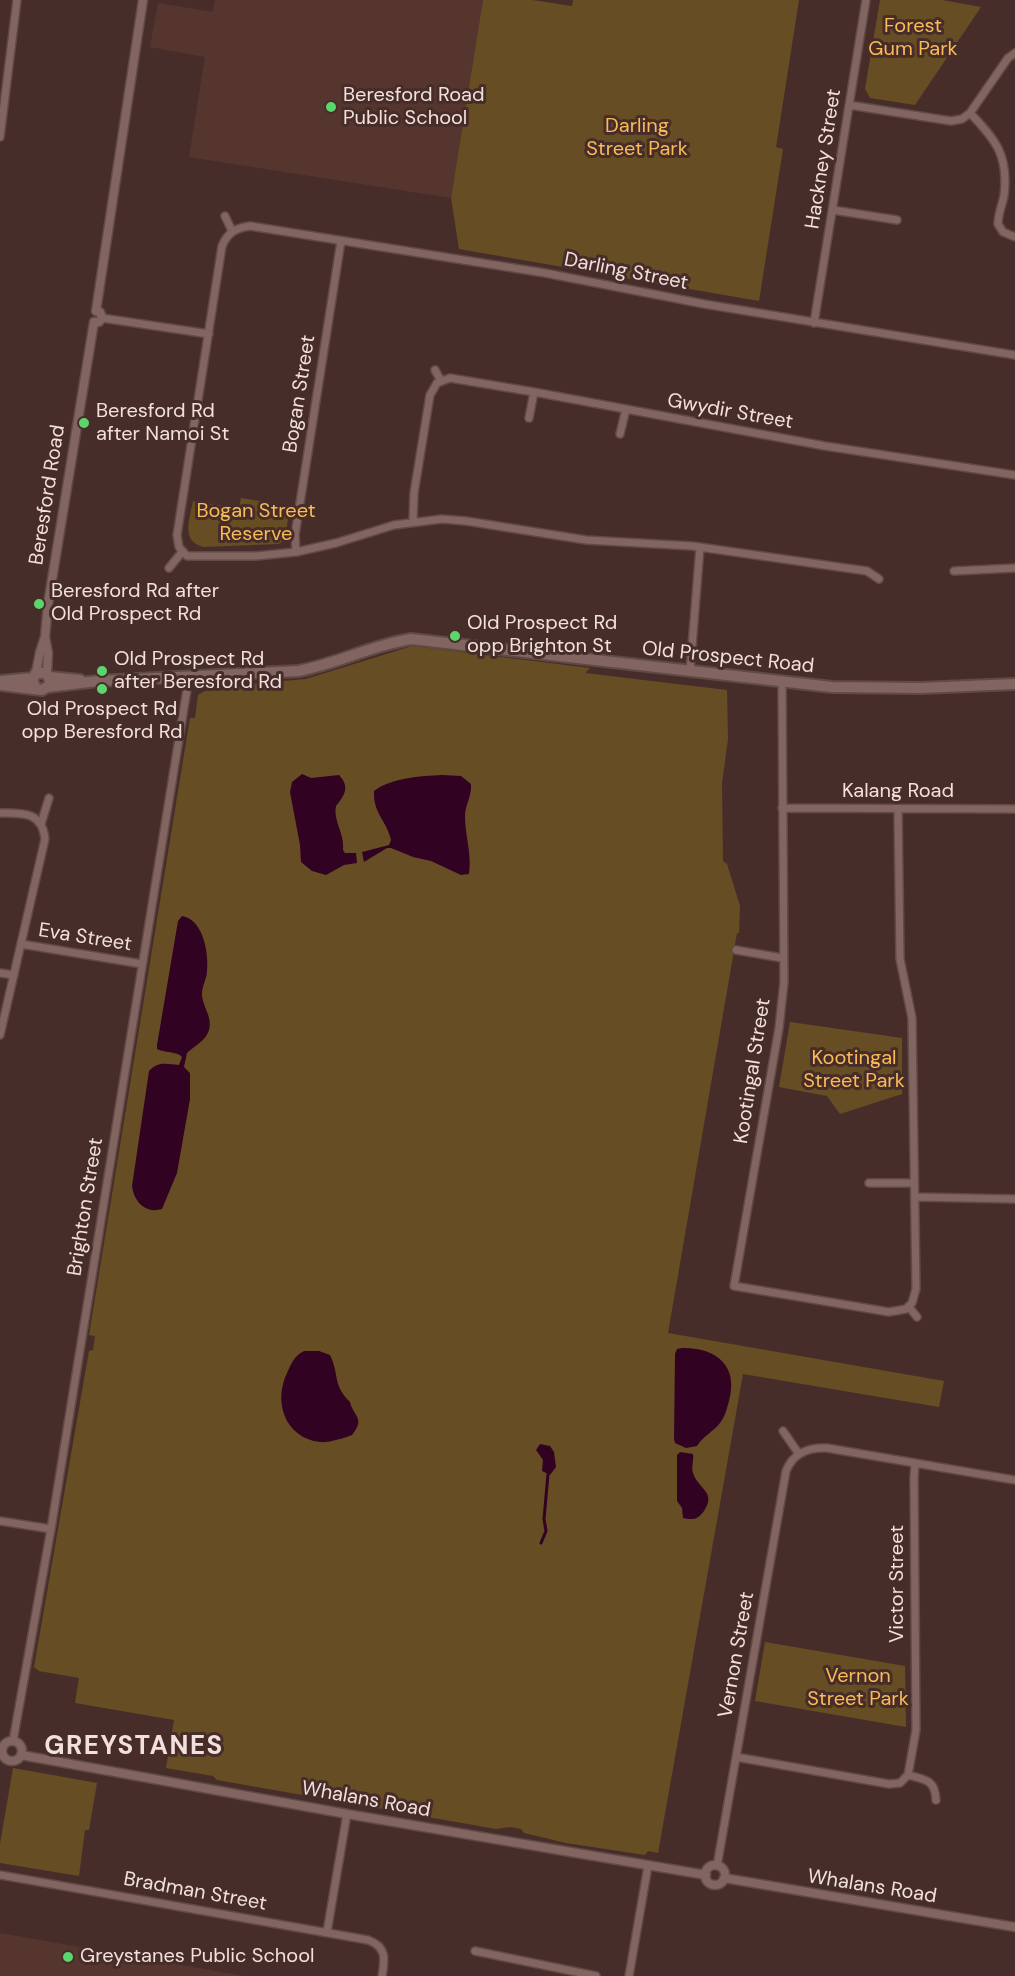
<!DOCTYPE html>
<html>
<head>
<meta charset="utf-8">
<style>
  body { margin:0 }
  canvas { display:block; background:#472d29 }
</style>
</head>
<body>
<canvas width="1015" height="1976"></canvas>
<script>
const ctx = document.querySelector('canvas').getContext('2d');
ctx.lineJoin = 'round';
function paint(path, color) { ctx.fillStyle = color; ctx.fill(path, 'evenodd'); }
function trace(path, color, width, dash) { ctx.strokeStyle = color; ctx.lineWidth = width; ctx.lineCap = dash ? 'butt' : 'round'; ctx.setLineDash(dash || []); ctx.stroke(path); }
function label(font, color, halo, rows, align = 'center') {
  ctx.font = font + ' "DM Sans",sans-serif'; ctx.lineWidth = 6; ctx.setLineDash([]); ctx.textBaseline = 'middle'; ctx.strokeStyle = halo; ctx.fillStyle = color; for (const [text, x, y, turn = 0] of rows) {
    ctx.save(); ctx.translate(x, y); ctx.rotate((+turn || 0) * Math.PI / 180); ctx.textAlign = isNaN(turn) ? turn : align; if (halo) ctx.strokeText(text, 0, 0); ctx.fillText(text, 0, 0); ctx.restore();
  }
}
const built = new Path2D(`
  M215,0h268l-32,198 -262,-41 16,-100 -55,-10 8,-44 55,9z
  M0,1933l244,43h-244z`);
const green = new Path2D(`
  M483,0h49l40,6 1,-6h226l-23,147 7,2 -24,152 -300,-52 -8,-51z
  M880,0h62l39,7 -66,98 -45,-7 -5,-9z
  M241,498l49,8 -5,33 -6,5 -76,3c-23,-7 -13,-28 -10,-46l46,7z
  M412,646l178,22 -5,5 142,17 1,49 -6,44 1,78 4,3 13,42 -1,27h-2l-69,400 276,48 -5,26 -196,-33 -85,479 -10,-2 -3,4 -79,-12 -42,-10 -3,-4 -11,-2 -14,2 -279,-49 -4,-4 -47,-8 8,-48 -99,-17 4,-25 -40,-7 -5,-4 55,-316 4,-1 2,-14 -6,-1 101,-617h5l3,-23 7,-4 22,-1 1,-4 78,-7z
  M790,1022l112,16v56l-62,20 -13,-18 -48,-9z
  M765,1642l140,24 1,61 -151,-26z
  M13,1768l84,15 -8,47h-4l-6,46 -79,-13v-19z`);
const water = new Path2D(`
  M302,774l9,4 28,-3c11,12 6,20 -3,31 -3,15 9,28 7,44l2,3h11l1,10 -13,2 -18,10 -14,-4 -11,-9 -1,-17 -10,-53 2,-10z
  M442,775l19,1 10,8c1,12 -6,21 -6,32 0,20 7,38 4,58l-8,1 -30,-14 -18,-4 -22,-9h-4l-23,14 -2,-10 27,-7 2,-5c-4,-19 -18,-26 -17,-49 17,-13 46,-15 68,-16z
  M182,916c21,3 27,37 25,55 0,7 -5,15 -5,23 0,12 11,23 7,36 -3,11 -15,16 -22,23l-3,14 6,6v26l-13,74 -15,36c-16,5 -28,-7 -30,-23l17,-115c9,-10 18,-7 30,-6l3,-8c-5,-6 -18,-4 -25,-8v-4l21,-124z
  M682,1348c34,-1 57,18 47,53 -2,7 -4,16 -9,22 -7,9 -17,13 -23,23l-11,2 -11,-5 -1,-4 1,-85 2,-5z
  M304,1351h15l11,4c10,21 2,29 20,47 3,14 16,16 2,33 -7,3 -24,8 -32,7 -35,-4 -47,-40 -33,-69 4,-9 7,-17 17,-22z
  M540,1444l10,2 4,6 2,15 -6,8 -8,-4 1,-11 -7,-10z
  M680,1452l13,2c1,6 -2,13 0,19 5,16 24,19 11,38 -6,9 -12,9 -21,7l-1,-10 -5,-7v-46z`);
const stream = new Path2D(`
  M541,1543l5,-12 -2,-12 4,-45`);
const minor = new Path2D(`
  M849,105l102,16 11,-2 8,-6 38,-55 7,-5
  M970,113c26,27 39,43 34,83 -2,9 -6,18 -6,28l5,8 12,5
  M0,137l17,-137
  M833,210l64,10
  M225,216l7,15
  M102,318l107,16
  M814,323l52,-323
  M435,370l6,11
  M529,418l5,-26
  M620,434l6,-25
  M413,521l1,-28 16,-98 7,-12 13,-5 84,14 291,54 190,29
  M296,552l-1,-17 46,-294
  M169,568l13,-16
  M954,571l61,-3
  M879,579l-12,-8 -175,-25 -106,-6 -120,-19 -24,-2 -48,6 -58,18 -40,9 -40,4h-69l-8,-9 -2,-12 45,-289c6,-14 14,-18 28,-20l295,47 159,31 311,51
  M690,671l10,-124
  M782,682l2,300 -5,46 -45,258 155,26 17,-3 6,-6 4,-14 -4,-271 -12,-59 -2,-150
  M782,808l233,1
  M0,813c22,0 42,-2 45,26l-45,196
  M41,824l8,-26
  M21,944l121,20
  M736,950l46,8
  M0,973l14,2
  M869,1183h45
  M915,1197l100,2
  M909,1307l8,10
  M783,1431l16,23
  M0,1521l51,8
  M13,1741l38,-212 138,-852
  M736,1757l153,27 11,-1 8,-8 8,-45 -2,-252 1,-15
  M908,1775c17,5 27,4 28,25
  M717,1866l69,-395c7,-18 23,-24 41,-23l188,32
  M0,1875l368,65c19,7 17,19 14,36
  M327,1932l20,-118
  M475,1951l121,25
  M629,1976l19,-110`);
const tertiary = new Path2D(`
  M96,311l47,-311
  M94,322h5l3,-4 -2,-6 -4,-1
  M45,637l3,16 -1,21
  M36,673l4,-21 5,-15 3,-33 46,-282
  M2 1751a10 10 0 1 1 20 0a10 10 0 1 1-20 0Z
  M21,1755l326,59 359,61
  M705 1875a10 10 0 1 1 20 0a10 10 0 1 1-20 0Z
  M724,1878l291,49`);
const secondary = new Path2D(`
  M49,677l31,3
  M0,681l33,-3
  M0,685l42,5 5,-3 51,-6 200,-10c39,-7 74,-26 113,-32l421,48 88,1 95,-4
  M36,688l-4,-7 4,-8h9l4,4 1,5`);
const markers = [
  [331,107,6,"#5dd56d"],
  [84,423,6,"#5dd56d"],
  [39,604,6,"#5dd56d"],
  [455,636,6,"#5dd56d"],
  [102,671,6,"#5dd56d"],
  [102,689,6,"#5dd56d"],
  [68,1957,6,"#5dd56d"]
];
const parkNames = [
  ["Forest",913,27],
  ["Gum Park",913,50],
  ["Darling",637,127],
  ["Street Park",637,150],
  ["Bogan Street",256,512],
  ["Reserve",256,535],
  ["Kootingal",854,1059],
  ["Street Park",854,1082],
  ["Vernon",858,1677],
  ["Street Park",858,1700]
];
const poiNames = [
  ["Beresford Road",343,96],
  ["Public School",343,119],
  ["Beresford Rd",96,412],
  ["after Namoi St",96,435],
  ["Beresford Rd after",51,592],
  ["Old Prospect Rd",51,615],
  ["Old Prospect Rd",467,624],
  ["opp Brighton St",467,647],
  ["Old Prospect Rd",114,660],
  ["after Beresford Rd",114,683],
  ["Old Prospect Rd",102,710,"center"],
  ["opp Beresford Rd",102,733,"center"],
  ["Greystanes Public School",80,1957]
];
const streetNames = [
  ["Hackney Street",824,159,-81],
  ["Darling Street",626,272,11],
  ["Bogan Street",300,394,-81],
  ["Gwydir Street",730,412,10],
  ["Beresford Road",48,495,-81],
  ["Old Prospect Road",728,658,6],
  ["Kalang Road",898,792],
  ["Eva Street",85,938,9],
  ["Kootingal Street",753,1071,-81],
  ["Brighton Street",86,1207,-81],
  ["Victor Street",898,1584,-90],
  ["Vernon Street",737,1655,-80],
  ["Whalans Road",366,1800,10],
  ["Whalans Road",872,1887,9],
  ["Bradman Street",195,1892,10]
];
const districtNames = [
  ["GREYSTANES",134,1747]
];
paint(built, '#56352f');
paint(green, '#674d24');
paint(water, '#320223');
trace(stream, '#320223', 3);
trace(minor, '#5f4a46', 10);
trace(tertiary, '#5f4a46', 11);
trace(secondary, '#5f4a46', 14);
trace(minor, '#826560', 7);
trace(tertiary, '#826560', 8);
trace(secondary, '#826560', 10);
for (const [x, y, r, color] of markers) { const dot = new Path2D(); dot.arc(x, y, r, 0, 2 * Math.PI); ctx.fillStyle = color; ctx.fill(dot); trace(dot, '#472d29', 2); }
label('20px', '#fabb56', '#472d29', parkNames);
label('20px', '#f1e0dc', '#472d29', poiNames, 'left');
label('20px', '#f1e0dc', '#472d29', streetNames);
ctx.letterSpacing = '1.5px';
label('bold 26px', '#f1e0dc', '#472d29', districtNames);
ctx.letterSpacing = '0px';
</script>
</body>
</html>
